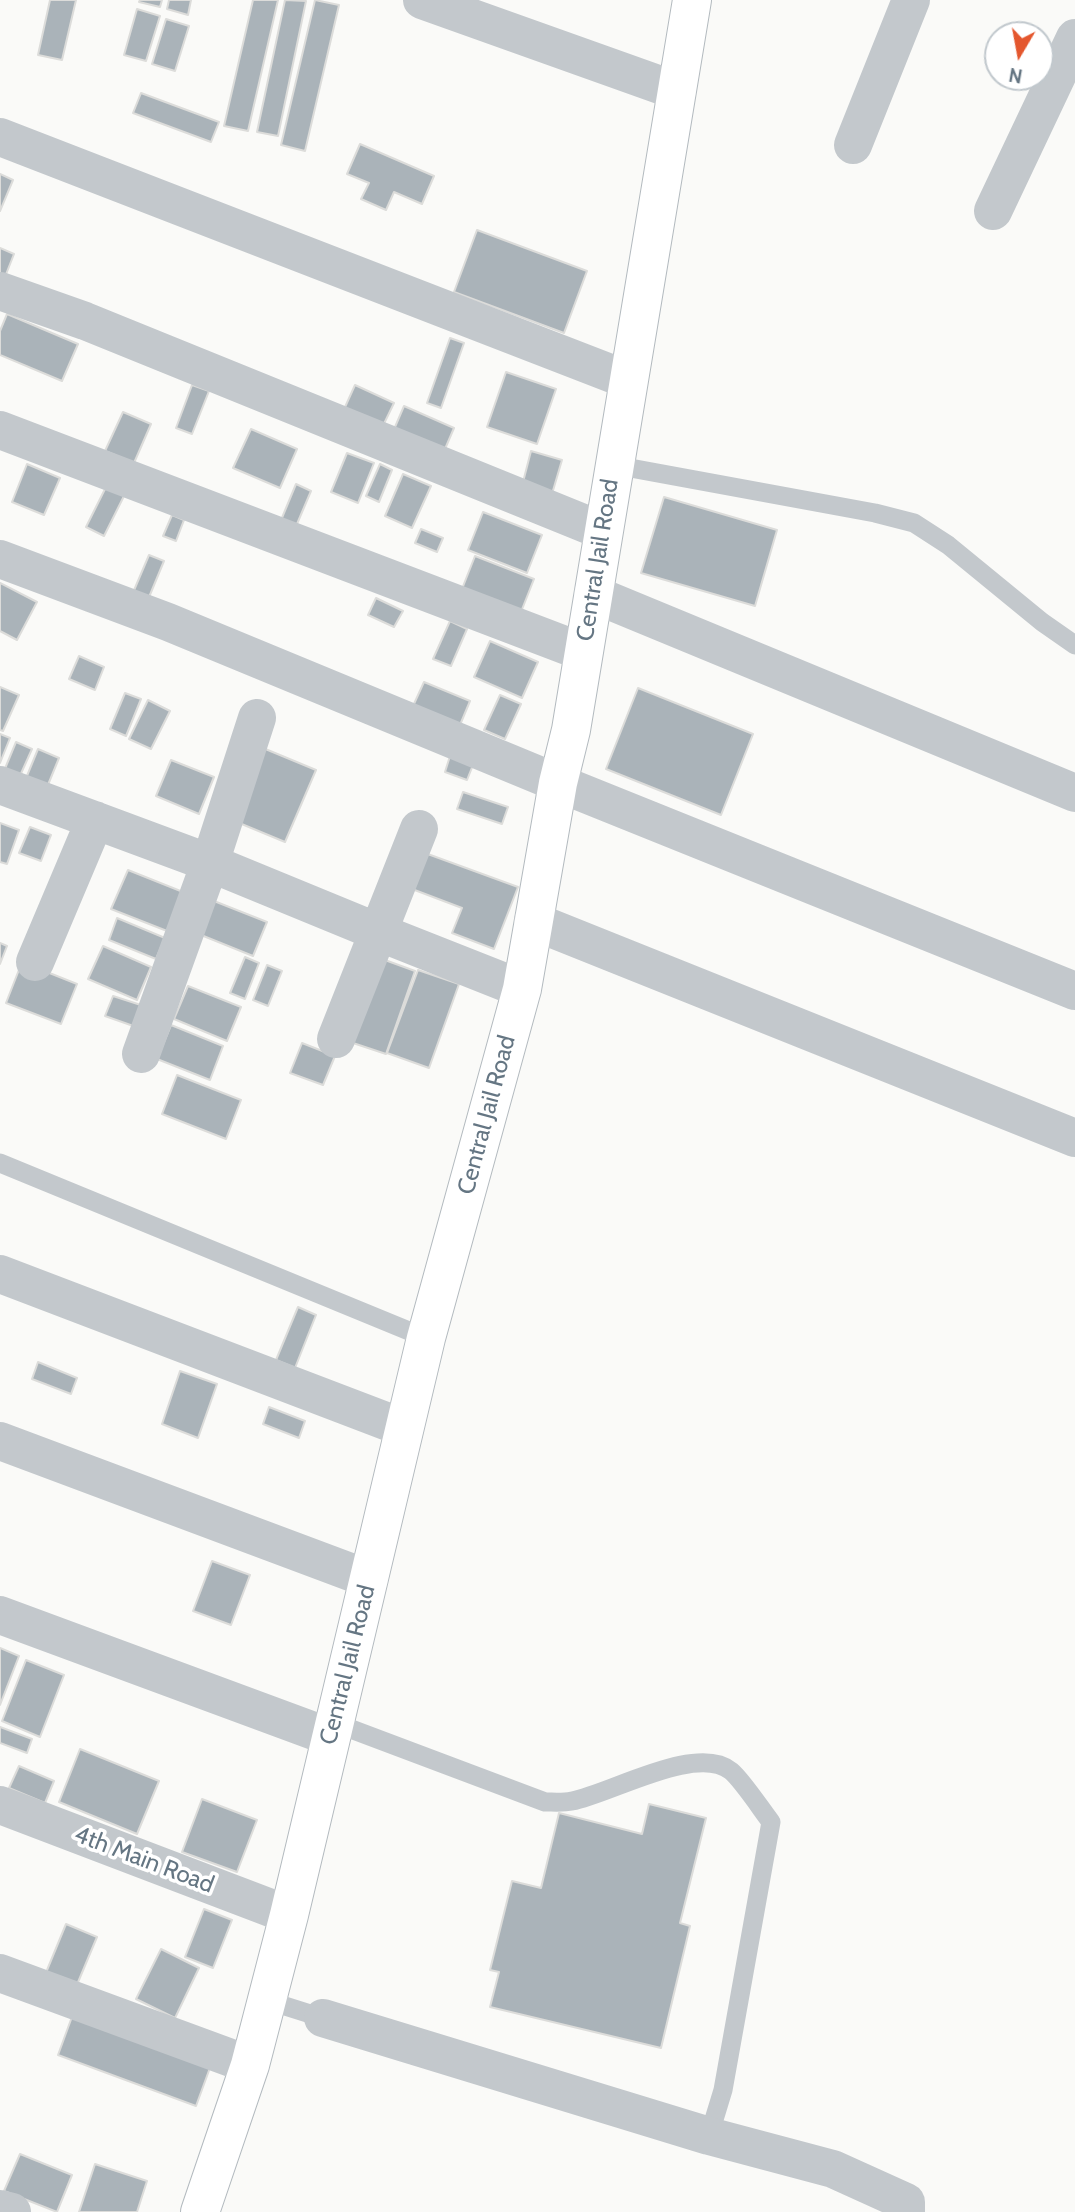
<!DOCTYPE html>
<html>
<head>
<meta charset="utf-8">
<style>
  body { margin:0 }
  #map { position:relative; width:1075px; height:2212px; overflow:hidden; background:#fafaf8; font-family:Cabin,sans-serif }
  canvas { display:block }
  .north { position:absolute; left:984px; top:21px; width:70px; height:70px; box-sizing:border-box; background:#fff; border:2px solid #c1c8cd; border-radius:50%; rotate:190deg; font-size:19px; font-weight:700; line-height:28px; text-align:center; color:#657683 }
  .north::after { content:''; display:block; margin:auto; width:24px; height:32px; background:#e4572e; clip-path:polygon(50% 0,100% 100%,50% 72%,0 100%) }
</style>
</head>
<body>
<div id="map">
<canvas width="1075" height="2212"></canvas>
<div class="north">N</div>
</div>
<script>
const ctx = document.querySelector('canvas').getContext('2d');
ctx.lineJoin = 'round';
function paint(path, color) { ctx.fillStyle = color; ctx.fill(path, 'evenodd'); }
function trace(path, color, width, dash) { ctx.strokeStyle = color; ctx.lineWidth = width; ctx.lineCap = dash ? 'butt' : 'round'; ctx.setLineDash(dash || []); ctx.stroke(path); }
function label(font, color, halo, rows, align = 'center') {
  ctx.font = font + ' Cabin,sans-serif'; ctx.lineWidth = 7; ctx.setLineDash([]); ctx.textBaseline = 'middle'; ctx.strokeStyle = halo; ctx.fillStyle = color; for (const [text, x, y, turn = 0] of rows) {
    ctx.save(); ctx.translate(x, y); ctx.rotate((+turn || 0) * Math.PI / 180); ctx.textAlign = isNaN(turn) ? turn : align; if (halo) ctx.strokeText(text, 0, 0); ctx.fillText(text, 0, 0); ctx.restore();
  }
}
const building = new Path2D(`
  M50,0h26l-14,60 -24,-5z
  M140,0h22l-2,7 -21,-5z
  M169,0h22l-3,15 -21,-6z
  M253,0h25l-30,131 -24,-5z
  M285,0l21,1 -28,135 -21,-4z
  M315,0l24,5 -34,146 -24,-6z
  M137,9l23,7 -14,45 -22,-6z
  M166,19l23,7 -14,45 -23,-7z
  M141,93l78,29 -8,20 -78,-29z
  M360,144l74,32 -12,28 -28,-12 -8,18 -25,-11 8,-16 -22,-9z
  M0,174l13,6 -13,31z
  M477,230l110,41 -23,62 -110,-41z
  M0,248l14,6 -13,33h-1z
  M7,314l71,30 -16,37 -62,-26v-24z
  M450,338l14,5 -23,65 -14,-5z
  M506,372l50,17 -19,55 -50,-17z
  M192,385l17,6 -17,43 -16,-6z
  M355,385l39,18 -15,31 -38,-18z
  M404,406l50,22 -12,28 -50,-22z
  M123,412l28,12 -17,39 -29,-12z
  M251,429l46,20 -17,39 -47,-20z
  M531,451l31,9 -10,34 -30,-8z
  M347,453l27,10 -16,40 -27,-11z
  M27,464l33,14 -16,37 -32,-13z
  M380,464l12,6 -13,32 -13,-6z
  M403,474l28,12 -19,42 -27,-12z
  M296,484l15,7 -17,40 -15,-6z
  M107,485l18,9 -21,42 -18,-9z
  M664,497l113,33 -22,76 -114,-33z
  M483,512l59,23 -15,38 -59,-23z
  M172,515l12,5 -8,21 -13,-5z
  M421,529l22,9 -6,14 -22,-9z
  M149,555l15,6 -17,41 -15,-7z
  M475,556l59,23 -15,38 -59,-23z
  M0,583l37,19 -20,38 -17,-9z
  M376,598l27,13 -9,16 -26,-12z
  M450,621l17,8 -16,37 -18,-7z
  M490,641l48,21 -16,36 -48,-21z
  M79,656l25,11 -9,23 -26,-11z
  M424,682l46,19 -15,36 -47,-20z
  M0,687l19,8 -16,36 -3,-1z
  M638,688l115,46 -32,81 -115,-46z
  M125,693l16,6 -15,37 -16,-7z
  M500,695l21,9 -16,35 -21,-9z
  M148,700l22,11 -19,38 -22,-10z
  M0,734l10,4 -10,25z
  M16,742l16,7 -13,29 -15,-7z
  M263,748l53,22 -31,72 -53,-22z
  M38,749l21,9 -16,39 -21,-9z
  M450,756l23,9 -6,15 -22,-8z
  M171,760l43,17 -15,37 -43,-18z
  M463,792l45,15 -6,17 -45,-15z
  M0,823l19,7 -12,34 -7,-2z
  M30,827l21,8 -10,26 -22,-8z
  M425,853l93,34 -24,62 -42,-16 10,-25 -50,-19z
  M128,870l55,22 -16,39 -56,-22z
  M214,901l53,21 -14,34 -52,-21z
  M117,918l48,20 -9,21 -47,-19z
  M0,943l7,3 -7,18z
  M103,946l48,21 -14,33 -49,-21z
  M374,956l41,15 -29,83 -42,-14z
  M245,957l14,6 -14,36 -15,-6z
  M22,962l55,22 -16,40 -55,-21z
  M267,965l15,6 -14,35 -15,-6z
  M418,970l41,14 -30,84 -42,-15z
  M188,986l53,21 -14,34 -53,-22z
  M113,996l34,11 -8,21 -34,-12z
  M171,1025l52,21 -13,34 -53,-21z
  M302,1043l33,13 -12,29 -33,-12z
  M177,1075l64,25 -15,39 -64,-25z
  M298,1307l18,8 -21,53 -19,-8z
  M38,1362l39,16 -6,16 -39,-15z
  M180,1371l37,13 -19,54 -36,-14z
  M269,1407l36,14 -6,17 -36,-14z
  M212,1561l38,14 -19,50 -38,-14z
  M0,1648l19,8 -19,49z
  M26,1660l38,15 -24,62 -38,-16z
  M0,1727l32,12 -5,14 -27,-10z
  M80,1749l79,32 -22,53 -78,-32z
  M19,1766l35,15 -9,22 -36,-15z
  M202,1799l55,21 -20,52 -55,-20z
  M649,1804l57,14 -26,105 10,3 -29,122 -171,-41 9,-35 -9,-2 22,-89 29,7 18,-75 83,21z
  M204,1909l28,11 -19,48 -28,-11z
  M66,1924l31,13 -21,50 -31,-12z
  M161,1949l38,19 -24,50 -39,-19z
  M73,2014l138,51 -15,41 -138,-51z
  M20,2154l52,21 -15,37 -53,-21z
  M95,2164l52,17 -10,31h-58z`);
const service = new Path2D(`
  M614,465l261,48 39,10 34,22 94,77 33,23
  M0,1163l426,175
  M335,1723l210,79c8,0 18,1 27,-1 38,-7 125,-58 159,-30 11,9 30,38 40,51l-48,268 -14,46
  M266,2000l57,18`);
const minor = new Path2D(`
  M422,0l255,91
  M0,137l628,243
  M853,145l58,-145
  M993,211l82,-173
  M0,291l85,30 518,210
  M0,430l583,222
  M0,559l168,63 390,161 517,208
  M593,594l482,199
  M0,785l210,78 168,69 144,57
  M533,921l542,217
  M35,962l60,-142
  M336,1039l83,-210
  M141,1054l69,-191 47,-145
  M0,1274l404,154
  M0,1441l369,138
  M0,1615l330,122
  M0,1805l289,110
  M0,1973l250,92
  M323,2018l386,118 124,33 73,33v10
  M0,2209l12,3`);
const secondary = new Path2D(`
  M200,2212l50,-147 39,-150 137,-577 96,-349 36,-206 13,-53 121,-730`);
const streetNames = [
  ["Central Jail Road",598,560,-81],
  ["Central Jail Road",487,1115,-75],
  ["Central Jail Road",348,1665,-76],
  ["4th Main Road",144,1860,21]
];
paint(building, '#aab3b9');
trace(building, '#dcdcda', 2);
trace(secondary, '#b3babf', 40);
trace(service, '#c3c8cc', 19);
trace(minor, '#c3c8cc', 38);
trace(secondary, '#fff', 38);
label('24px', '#657683', '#fff', streetNames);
</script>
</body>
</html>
